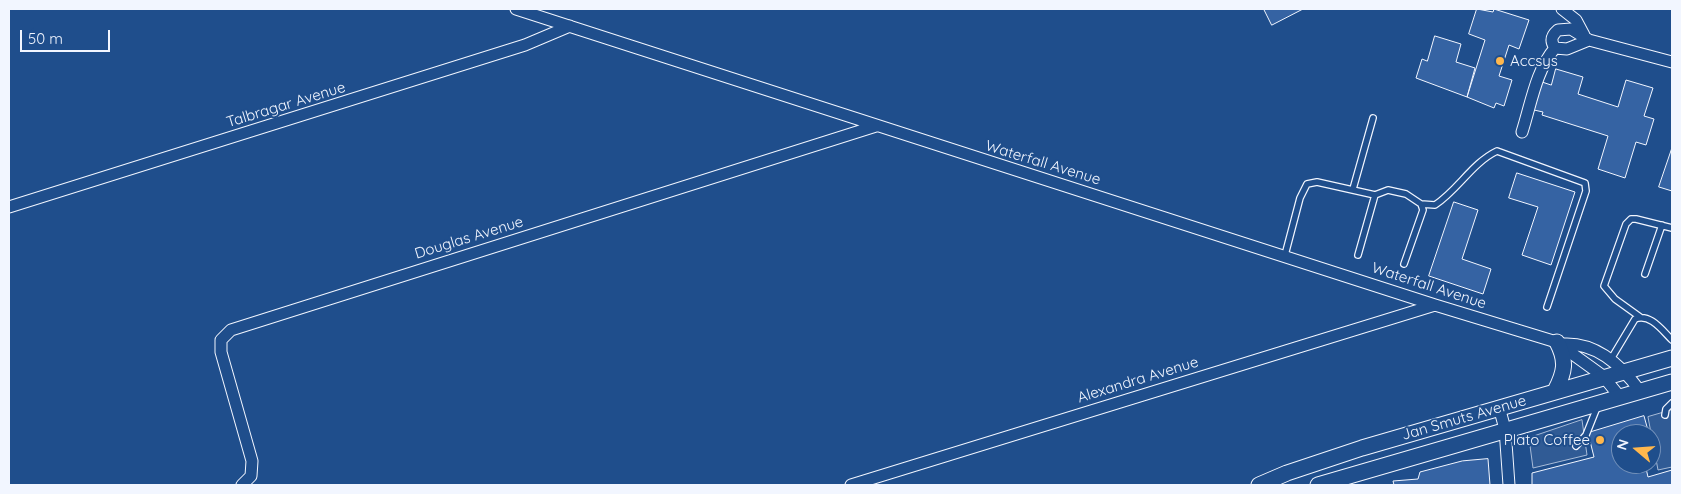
<!DOCTYPE html>
<html>
<head>
<meta charset="utf-8">
<style>
  body { margin:0 }
  #map { position:relative; width:1681px; height:494px; overflow:hidden; background:#1f4e8c; font-family:Quicksand,sans-serif }
  canvas { display:block }
  .frame { position:absolute; inset:0; border:10px solid #f2f6ff; pointer-events:none }
  .north { position:absolute; left:1611px; top:424px; width:50px; height:50px; box-sizing:border-box; background:#1f4e8c; border:1px solid #7391ba; border-radius:50%; rotate:288deg; font-size:14px; font-weight:700; line-height:20px; text-align:center; color:#f2f6ff }
  .north::after { content:''; display:block; margin:auto; width:18px; height:22px; background:#ffb74d; clip-path:polygon(50% 0,100% 100%,50% 72%,0 100%) }
  .scale { position:absolute; left:20px; top:30px; width:90px; height:22px; box-sizing:border-box; border:2px solid #f2f6ff; border-top:0; padding-left:6px; font-size:15px; line-height:18px; white-space:nowrap; color:#f2f6ff; -webkit-text-stroke:4px #1f4e8c; paint-order:stroke }
</style>
</head>
<body>
<div id="map">
<canvas width="1681" height="494"></canvas>
<div class="frame"></div>
<div class="north">N</div>
<div class="scale">50 m</div>
</div>
<script>
const ctx = document.querySelector('canvas').getContext('2d');
ctx.lineJoin = 'round';
function paint(path, color) { ctx.fillStyle = color; ctx.fill(path, 'evenodd'); }
function trace(path, color, width, dash) { ctx.strokeStyle = color; ctx.lineWidth = width; ctx.lineCap = dash ? 'butt' : 'round'; ctx.setLineDash(dash || []); ctx.stroke(path); }
function label(font, color, halo, rows, align = 'center') {
  ctx.font = font + ' Quicksand,sans-serif'; ctx.lineWidth = 4; ctx.setLineDash([]); ctx.textBaseline = 'middle'; ctx.strokeStyle = halo; ctx.fillStyle = color; for (const [text, x, y, turn = 0] of rows) {
    ctx.save(); ctx.translate(x, y); ctx.rotate((+turn || 0) * Math.PI / 180); ctx.textAlign = isNaN(turn) ? turn : align; if (halo) ctx.strokeText(text, 0, 0); ctx.fillText(text, 0, 0); ctx.restore();
  }
}
const parking = new Path2D(`
  M1672,410v57l-14,3 -10,-53z
  M1582,420l5,35 -54,13 -4,-30z`);
const building = new Path2D(`
  M1264,9h39l-31,16z
  M1477,9l16,3 1,-3 35,11 -10,29 -10,-4 -10,31 13,4 -8,26 -8,-3 -2,5 -27,-11 18,-57 -16,-6z
  M1435,36l26,8 -5,18 19,6 -8,29 -51,-19 6,-19 5,2z
  M1556,69l27,8 -5,17 40,13 8,-27 27,8 -9,28 10,3 -8,26 -10,-3 -11,36 -27,-9 10,-33 -66,-21 1,-3 -9,-2 8,-28 9,3z
  M1672,148v43l-13,-4z
  M1517,173l58,19 -24,73 -29,-10 16,-48 -29,-9z
  M1454,202l24,8 -16,49 29,10 -8,25 -54,-18z
  M1644,416l5,18h-28v30h24l3,13 24,-7v15h-140v-12l62,-16 -6,-24z
  M1488,459l2,26h-96l-1,-4 25,-2 2,-7 42,-11z`);
const lane = new Path2D(`
  M1353,189l20,-71
  M1421,204l14,1c23,-15 37,-42 62,-54l88,32 1,8 -39,116
  M1285,255l15,-57 7,-14 10,-2 58,13 13,-5 18,4 15,10 2,6 -19,54
  M1358,255l17,-60
  M1645,274l17,-49
  M1640,317l-25,-18 -11,-13 22,-62 5,-5h5l36,9
  M1611,359l24,-40c15,-6 27,11 37,21
  M1665,415l1,-6 6,-6
  M1576,446l10,-11 12,-30`);
const street = new Path2D(`
  M516,9l919,296 128,39c33,-2 59,22 77,47
  M1562,9l14,11 8,15
  M1589,40l-22,9 -12,-1c-5,-7 -4,-12 3,-18l13,-1 18,11 83,22
  M1522,132c9,-28 14,-62 33,-84
  M9,207l516,-162 45,-19
  M1563,344l4,6 36,26 17,21
  M1499,407l6,22 4,56
  M242,485l9,-9 1,-15 -31,-109v-12l10,-10 645,-204
  M851,485l584,-180`);
const secondary = new Path2D(`
  M1555,391c10,-19 12,-30 2,-49
  M1259,485l28,-12 75,-25 310,-90
  M1318,485l354,-103`);
const markers = [
  [1500,61,5,"#ffb74d"],
  [1600,440,5,"#ffb74d"]
];
const poiNames = [
  ["Accsys",1510,61],
  ["Plato Coffee",1590,440,"right"]
];
const streetNames = [
  ["Talbragar Avenue",286,105,-17],
  ["Waterfall Avenue",1043,163,17],
  ["Douglas Avenue",469,238,-17],
  ["Waterfall Avenue",1429,286,18],
  ["Alexandra Avenue",1138,380,-17],
  ["Jan Smuts Avenue",1464,418,-16]
];
paint(parking, '#305b95');
trace(parking, '#a8bbd7', 1);
paint(building, '#3563a3');
trace(building, '#f2f6ff', 1);
trace(lane, '#f2f6ff', 8);
trace(street, '#f2f6ff', 13);
trace(secondary, '#f2f6ff', 17);
trace(lane, '#1f4e8c', 5.5);
trace(street, '#1f4e8c', 11);
trace(secondary, '#1f4e8c', 15);
for (const [x, y, r, color] of markers) { const dot = new Path2D(); dot.arc(x, y, r, 0, 2 * Math.PI); ctx.fillStyle = color; ctx.fill(dot); trace(dot, '#1f4e8c', 2); }
label('15px', '#f2f6ff', '#1f4e8c', poiNames, 'left');
label('15px', '#f2f6ff', '#1f4e8c', streetNames);
</script>
</body>
</html>
